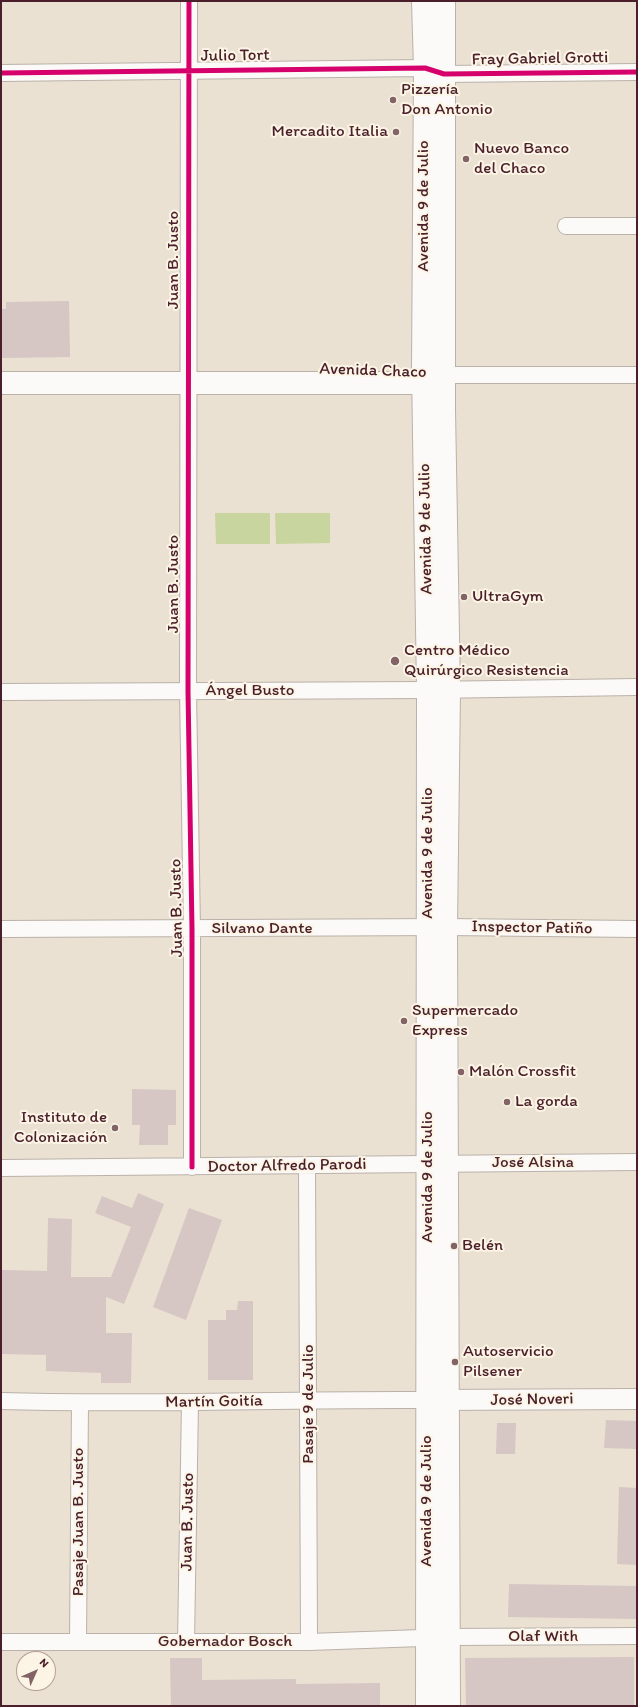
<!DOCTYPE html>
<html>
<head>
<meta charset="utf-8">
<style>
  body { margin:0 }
  #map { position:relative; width:638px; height:1707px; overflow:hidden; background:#eae1d3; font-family:Itim,sans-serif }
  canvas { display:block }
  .frame { position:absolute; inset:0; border:2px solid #4a1f2b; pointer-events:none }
  .north { position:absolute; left:16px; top:1651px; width:40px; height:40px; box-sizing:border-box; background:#fcf5e5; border:1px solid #b59f9b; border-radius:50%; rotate:45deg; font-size:11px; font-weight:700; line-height:16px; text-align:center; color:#4a1f2b }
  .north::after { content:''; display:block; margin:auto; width:14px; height:18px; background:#826366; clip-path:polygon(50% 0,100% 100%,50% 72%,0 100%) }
</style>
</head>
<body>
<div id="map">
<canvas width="638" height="1707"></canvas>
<div class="frame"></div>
<div class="north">N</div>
</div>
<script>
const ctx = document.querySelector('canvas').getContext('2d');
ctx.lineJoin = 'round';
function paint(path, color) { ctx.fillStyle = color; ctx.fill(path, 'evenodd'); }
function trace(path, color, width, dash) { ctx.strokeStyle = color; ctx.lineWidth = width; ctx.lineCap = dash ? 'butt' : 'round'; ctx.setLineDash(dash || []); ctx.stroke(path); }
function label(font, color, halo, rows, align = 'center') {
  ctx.font = font + ' Itim,sans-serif'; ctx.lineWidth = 4; ctx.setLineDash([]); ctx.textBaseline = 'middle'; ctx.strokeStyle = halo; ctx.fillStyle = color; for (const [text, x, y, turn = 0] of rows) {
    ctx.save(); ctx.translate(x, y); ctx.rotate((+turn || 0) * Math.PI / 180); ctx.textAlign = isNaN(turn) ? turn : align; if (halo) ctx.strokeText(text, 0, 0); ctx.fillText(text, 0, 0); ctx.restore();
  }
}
const green = new Path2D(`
  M215,513h55v31h-54z
  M275,513h55v30l-54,1z`);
const building = new Path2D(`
  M69,301l1,56 -69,1v-49h5v-7z
  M132,1089l44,1v35h-8v20h-29l1,-20h-8z
  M138,1193l26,11 -40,100 -18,-7v36h26l-1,50h-30v-10l-55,-2v-16l-45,-1v-84l46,1 1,-53 24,1 -1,58h40l20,-50 -36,-14 7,-17 30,12z
  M189,1208l33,12 -36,100 -33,-13z
  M238,1301h15v79h-45v-60h18v-10h11z
  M606,1420l31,1v28l-33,-1z
  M497,1423h19l-1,31h-19z
  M619,1487l18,1v77l-20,-1z
  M509,1584l128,2v33l-129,-2z
  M634,1657v49h-168l-1,-48z
  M170,1658h32v22l94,-1v5l84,-1v23h-209z`);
const minor = new Path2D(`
  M189,1l-1,690 4,238v238
  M1,73l424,-5 19,6 193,-2
  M566,226h71
  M444,375h193
  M1,692l427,-2 209,-3
  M1,929l445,-2 191,2
  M307,1166l2,476
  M1,1168l636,-6
  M1,1401c142,4 284,-2 426,-1
  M78,1641l2,-238
  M1,1642h308l140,-5 188,-1
  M186,1642l4,-239`);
const tertiary = new Path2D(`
  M431,1400l206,-1`);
const secondary = new Path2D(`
  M1,383h423l17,-7`);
const primary = new Path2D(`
  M423,1l2,67 -2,302 5,320 -1,1016
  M444,1v409l5,280 -3,237 3,779`);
const cycleway = new Path2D(`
  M189,1l-1,690 4,238v238
  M1,73l424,-5 19,6 193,-2`);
const markers = [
  [393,100,4,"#826366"],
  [396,132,4,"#826366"],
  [466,159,4,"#826366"],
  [464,597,4,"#826366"],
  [395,661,5,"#826366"],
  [404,1021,4,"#826366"],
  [461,1072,4,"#826366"],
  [507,1102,4,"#826366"],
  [115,1128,4,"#826366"],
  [454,1246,4,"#826366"],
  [455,1362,4,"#826366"]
];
const streetNames = [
  ["Julio Tort",235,56,-1],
  ["Fray Gabriel Grotti",540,59,-1],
  ["Avenida 9 de Julio",424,206,-90],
  ["Juan B. Justo",174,260,-90],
  ["Avenida Chaco",373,371,2],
  ["Avenida 9 de Julio",426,529,-91],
  ["Juan B. Justo",174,584,-90],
  ["Ángel Busto",250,691],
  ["Avenida 9 de Julio",428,853,-90],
  ["Juan B. Justo",177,908,-91],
  ["Inspector Patiño",532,928,1],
  ["Silvano Dante",262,929],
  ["José Alsina",533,1163],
  ["Doctor Alfredo Parodi",287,1166,-1],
  ["Avenida 9 de Julio",428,1177,-90],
  ["José Noveri",532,1400,-1],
  ["Martín Goitía",214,1402,-1],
  ["Pasaje 9 de Julio",309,1404,-90],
  ["Avenida 9 de Julio",427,1501,-90],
  ["Pasaje Juan B. Justo",79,1522,-90],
  ["Juan B. Justo",188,1522,-89],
  ["Olaf With",543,1637],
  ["Gobernador Bosch",225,1642]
];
const poiNames = [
  ["Pizzería",401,90],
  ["Don Antonio",401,110],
  ["Mercadito Italia",388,132,"right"],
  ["Nuevo Banco",474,149],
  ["del Chaco",474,169],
  ["UltraGym",472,597],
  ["Centro Médico",404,651],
  ["Quirúrgico Resistencia",404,671],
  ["Supermercado",412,1011],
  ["Express",412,1031],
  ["Malón Crossfit",469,1072],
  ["La gorda",515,1102],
  ["Instituto de",107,1118,"right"],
  ["Colonización",107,1138,"right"],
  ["Belén",462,1246],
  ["Autoservicio",463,1352],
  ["Pilsener",463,1372]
];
paint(green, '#c8d59f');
paint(building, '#d6c6c4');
trace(minor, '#bab1a9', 18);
trace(tertiary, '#bab1a9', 22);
trace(secondary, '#bab1a9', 24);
trace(primary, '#bab1a9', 24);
trace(minor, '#fcfaf8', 16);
trace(tertiary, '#fcfaf8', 20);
trace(secondary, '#fcfaf8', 22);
trace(primary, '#fcfaf8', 22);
trace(cycleway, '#d6006c', 5);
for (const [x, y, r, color] of markers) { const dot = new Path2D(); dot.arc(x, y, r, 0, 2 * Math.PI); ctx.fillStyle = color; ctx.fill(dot); trace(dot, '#fcf5e5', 1.5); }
label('17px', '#4a1f2b', '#fcf5e5', streetNames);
label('17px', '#4a1f2b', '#fcf5e5', poiNames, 'left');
</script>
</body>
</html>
